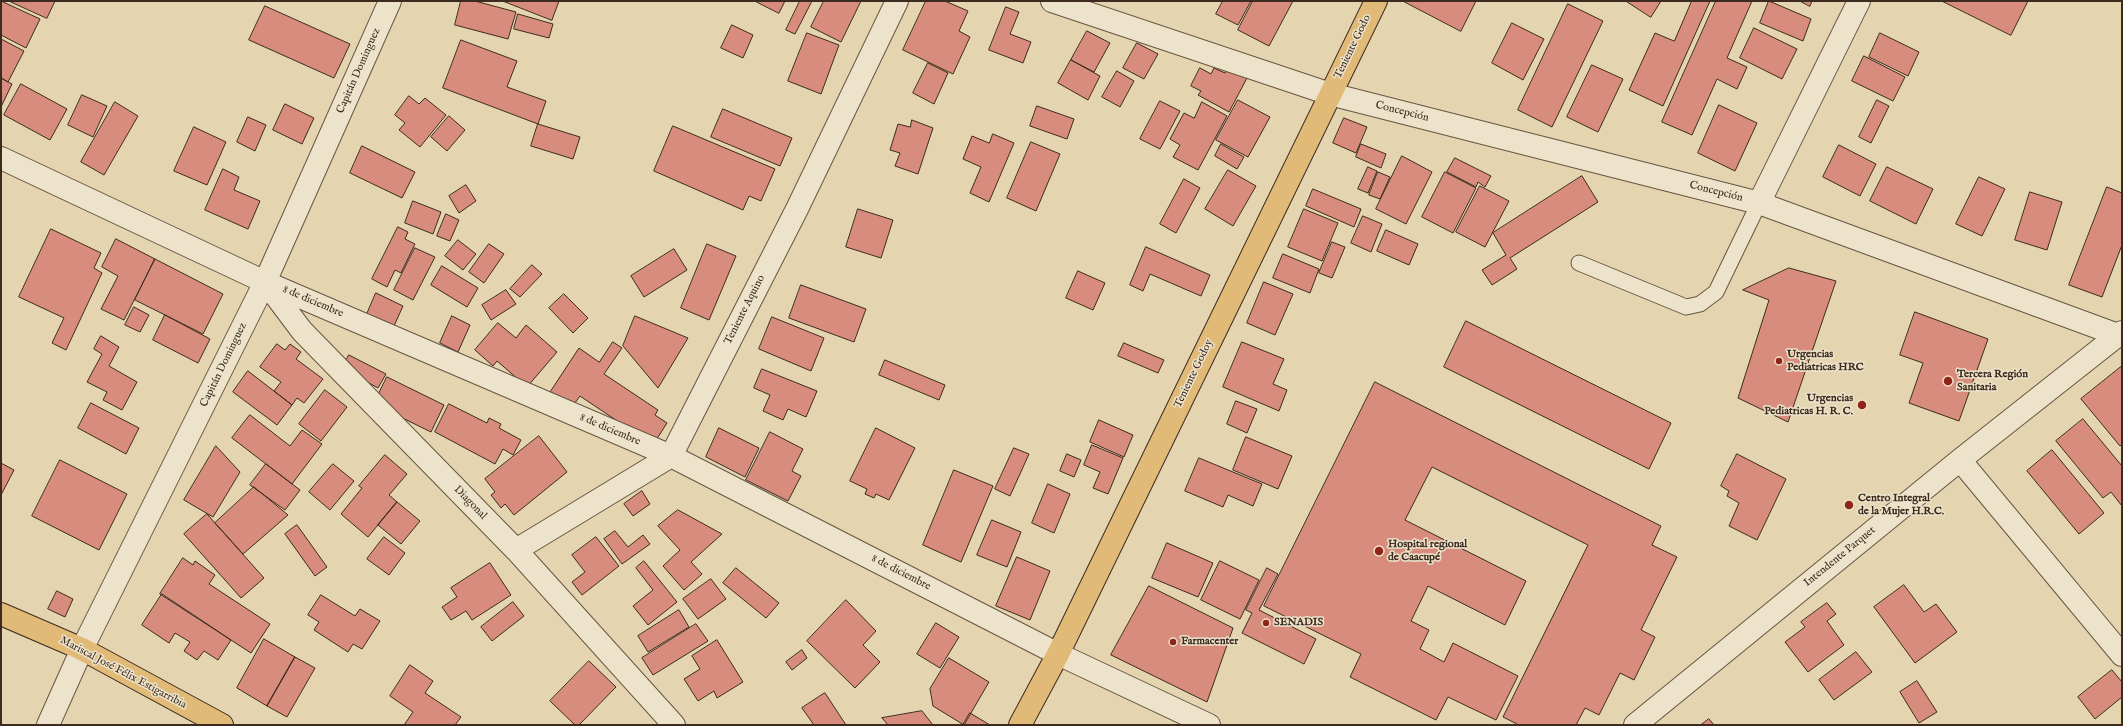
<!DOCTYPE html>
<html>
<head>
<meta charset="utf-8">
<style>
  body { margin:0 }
  #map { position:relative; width:2123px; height:726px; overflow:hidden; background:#e4d4af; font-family:"IM FELL English",serif }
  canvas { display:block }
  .frame { position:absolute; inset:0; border:2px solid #3d2b1f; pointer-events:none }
</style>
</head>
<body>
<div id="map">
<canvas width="2123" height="726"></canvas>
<div class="frame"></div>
</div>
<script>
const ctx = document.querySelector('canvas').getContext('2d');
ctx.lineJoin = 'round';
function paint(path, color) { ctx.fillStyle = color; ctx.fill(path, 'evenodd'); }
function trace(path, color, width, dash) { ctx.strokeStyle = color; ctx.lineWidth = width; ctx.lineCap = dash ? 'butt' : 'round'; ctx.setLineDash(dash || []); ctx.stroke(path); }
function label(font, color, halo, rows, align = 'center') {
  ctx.font = font + ' "IM FELL English",serif'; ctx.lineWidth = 3; ctx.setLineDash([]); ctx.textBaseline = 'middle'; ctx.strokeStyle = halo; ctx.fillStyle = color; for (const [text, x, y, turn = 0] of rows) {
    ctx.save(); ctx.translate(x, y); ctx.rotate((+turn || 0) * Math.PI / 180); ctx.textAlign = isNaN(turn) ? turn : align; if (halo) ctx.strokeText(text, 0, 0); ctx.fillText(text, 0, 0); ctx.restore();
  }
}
const building = new Path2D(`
  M1,1l39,18 -14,29 -25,-13z
  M9,1h46l-8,17z
  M461,1h14l41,11 -8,27 -53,-14z
  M503,1h56l-7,19z
  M755,1h30l-6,12z
  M800,1h12l-17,33 -9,-4z
  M824,1h37l-20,41 -30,-15z
  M926,1h19l23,10 -9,20 11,6 -17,37 -50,-24z
  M1223,1h28l-13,24 -22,-11z
  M1253,1h40l-24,45 -31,-16z
  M1403,1h73l-15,30z
  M1626,1h35l-10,16z
  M1692,1h18l-47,105 -34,-16 26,-57 19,8z
  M1716,1h36l-25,57 20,9 -10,22 -20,-10 -25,56 -30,-13z
  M1769,1l42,18 -8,22 -43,-18z
  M1800,1h12l-2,5z
  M1942,1h86l-17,34z
  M1568,4l35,17 -51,106 -34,-17z
  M265,6l85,38 -16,34 -85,-38z
  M1006,7l13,5 -9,22 21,8 -8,21 -34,-13z
  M518,14l35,10 -4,14 -35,-9z
  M1512,23l32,16 -21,41 -31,-17z
  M732,25l21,10 -10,23 -22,-10z
  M1754,28l43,21 -15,30 -42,-21z
  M1087,31l23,12 -16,29 -23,-12z
  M807,33l32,12 -18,49 -33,-13z
  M1880,33l39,19 -11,24 -39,-19z
  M1,39l23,12 -16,31 -7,-4z
  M461,40l56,21 -10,26 39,14 -8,23 -95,-36z
  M1137,43l21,11 -14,25 -21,-11z
  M1864,56l41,21 -12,24 -41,-20z
  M1071,60l29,16 -12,24 -30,-17z
  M928,63l20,10 -14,31 -21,-11z
  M1592,65l31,14 -25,53 -31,-15z
  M1200,68l11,6 3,-6 11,5 2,-5 20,10 -18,34 -31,-17 3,-4 -10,-5z
  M1117,71l17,10 -14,26 -18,-10z
  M1,78l11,6 -11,23z
  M21,84l46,25 -17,31 -46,-25z
  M82,95l25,11 -14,31 -25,-12z
  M409,96l10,8 6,-6 21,17 -26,32 -21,-17 6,-7 -10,-8z
  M1238,100l32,17 -22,40 -32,-17z
  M1877,100l12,6 -18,37 -12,-6z
  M1160,101l20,10 -20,38 -20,-10z
  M115,102l23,14 -34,59 -23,-13z
  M1202,102l25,14 -29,54 -25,-13 7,-12 -10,-6 14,-26 10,5z
  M285,104l29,14 -12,26 -29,-14z
  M1719,105l38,18 -22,48 -37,-18z
  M1037,106l37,13 -7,20 -37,-13z
  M723,109l69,29 -12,28 -69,-29z
  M449,116l16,14 -18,21 -16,-14z
  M248,117l18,8 -11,26 -18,-9z
  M1344,118l23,9 -11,26 -23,-10z
  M912,120l21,8 -15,46 -23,-8 5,-13 -10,-3 8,-26 12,3z
  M538,124l42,13 -7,22 -42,-13z
  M673,126l102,43 -14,32 -12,-5 -6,14 -89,-39z
  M194,127l32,15 -19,43 -33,-14z
  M993,134l21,9 -25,59 -19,-9 11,-26 -18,-8 9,-23 17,7z
  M1031,142l29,12 -24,57 -29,-13z
  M1221,144l23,13 -7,12 -22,-13z
  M1361,144l25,10 -5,14 -25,-11z
  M1839,145l37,19 -16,32 -37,-19z
  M362,146l53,26 -13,26 -52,-25z
  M1402,156l30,16 -26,52 -30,-15z
  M1455,158l36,18 -6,11 -7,-5 -2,5 -29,-15z
  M1368,167l9,4 -9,22 -10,-4z
  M1887,167l46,22 -17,35 -46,-23z
  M223,169l16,8 -5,13 26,11 -12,28 -43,-19z
  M1228,170l28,16 -23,40 -28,-17z
  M1378,172l12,5 -10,22 -11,-4z
  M1445,172l31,16 -23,45 -31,-16z
  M1582,176l16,26 -88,56 7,11 -25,16 -10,-15 24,-15 -13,-22z
  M1979,177l26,12 -23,47 -26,-12z
  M1184,179l16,9 -24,45 -16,-9z
  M466,185l10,16 -17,12 -10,-17z
  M1480,186l29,15 -24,46 -29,-15z
  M2107,187l15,6v52l-20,52 -33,-12z
  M1313,189l48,20 -7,18 -48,-21z
  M2030,192l32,10 -15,48 -32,-10z
  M413,201l28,11 -8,22 -28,-11z
  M858,209l35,11 -12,38 -35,-11z
  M1304,209l34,14 -16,38 -34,-14z
  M446,214l13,6 -9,21 -13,-5z
  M1363,216l19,8 -11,28 -20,-9z
  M398,227l10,5 -3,7 10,5 -14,29 -6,-3 -8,17 -15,-8z
  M51,229l50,24 -7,15 8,5 -36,77 -14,-7 12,-25 -45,-21z
  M1386,230l32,14 -9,21 -32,-14z
  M116,239l39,20 -31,61 -23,-11 17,-33 -16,-9z
  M458,240l18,14 -13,16 -18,-14z
  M1332,242l13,5 -13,31 -13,-5z
  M489,244l15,10 -20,29 -15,-11z
  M707,244l29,12 -27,64 -28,-12z
  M1146,247l64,28 -9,21 -51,-22 -7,17 -13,-6z
  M415,248l20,9 -22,43 -19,-10z
  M674,249l13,21 -43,27 -13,-21z
  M1283,254l36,15 -9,24 -37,-15z
  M155,259l68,35 -20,40 -68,-34z
  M532,265l10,9 -22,23 -10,-8z
  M442,266l36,22 -11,19 -36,-22z
  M1789,268l47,13 -48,141 -50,-24 31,-98 -26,-10z
  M1078,271l27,12 -12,27 -27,-12z
  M1264,282l29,12 -18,41 -28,-12z
  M801,285l65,24 -12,33 -65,-24z
  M506,290l10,14 -25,16 -9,-15z
  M376,293l27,13 -9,20 -27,-12z
  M564,294l24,24 -15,15 -24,-25z
  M134,307l15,8 -9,17 -15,-7z
  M1915,312l73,27 -29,82 -50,-18 14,-40 -23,-8z
  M165,315l45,24 -12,24 -45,-23z
  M452,316l18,9 -12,27 -18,-9z
  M635,316l53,22 -30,50 -35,-42z
  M772,317l52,21 -13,33 -52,-22z
  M1466,321l205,102 -22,46 -205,-102z
  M498,323l18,15 10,-13 31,27 -30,35 -30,-26 -4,5 -18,-16z
  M101,336l18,11 -10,19 28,16 -15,28 -19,-10 4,-8 -20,-10 15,-28 -8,-5z
  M613,342l9,6 -18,26 54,36 -3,5 12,8 -14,22 -73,-49 -8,11 -22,-15 29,-44 20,14z
  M1242,342l42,17 -11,25 14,6 -8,21 -56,-24z
  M1124,343l40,17 -6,13 -40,-17z
  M277,344l8,6 5,-6 11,8 -5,7 27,20 -19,24 -7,-5 -5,7 -18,-14 7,-9 -21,-15z
  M349,355l37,19 -8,14 -36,-20z
  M885,360l60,25 -6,15 -60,-25z
  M2122,366v78l-2,2 -39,-47z
  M762,369l55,22 -11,26 -18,-8 -5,11 -20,-9 7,-16 -16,-7z
  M248,371l44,34 -15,20 -44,-33z
  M387,377l57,28 -13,27 -57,-28z
  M1375,382l286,144 -9,19 25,12 -36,73 14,7 -21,43 -14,-7 -21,42 -14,-7 -9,17h-57l-16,-8 85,-172 -156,-78 -27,53 121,61 -21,44 -77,-39 -17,35 18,9 -9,19 24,13 9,-19 65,33 -22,44 -48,-23 -12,23 -86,-43 11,-23 -97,-48z
  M325,390l22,17 -26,34 -22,-17z
  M1236,401l21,8 -10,24 -20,-9z
  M91,403l48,25 -13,26 -48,-26z
  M449,404l38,19 2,-5 12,6 -2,4 22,12 -8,15 -10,-6 -8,15 -60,-32z
  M250,415l40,31 12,-16 20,14 -30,40 -60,-46z
  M2083,419l39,47v40l-11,-14 -8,6 -47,-57z
  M1099,420l34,15 -9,22 -34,-15z
  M719,428l40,20 -14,29 -39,-20z
  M876,428l39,20 -26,52 -13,-6 -2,4 -9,-4 2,-5 -17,-8z
  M770,432l33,17 -11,22 9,5 -13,25 -42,-21z
  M539,436l28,36 -53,43 -9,-11 -4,4 -10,-13 4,-3 -10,-13z
  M1246,437l46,19 -14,33 -45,-19z
  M1092,445l31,13 -15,36 -15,-6 7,-16 -16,-7z
  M216,446l24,26 -27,45 -29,-17z
  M1014,448l15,6 -19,42 -15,-7z
  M2052,450l52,63 -25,21 -52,-63z
  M1067,454l14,6 -7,17 -14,-6z
  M1737,454l49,25 -29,61 -28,-14 10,-23 -12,-7 2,-5 -8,-5z
  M385,455l22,19 -18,21 8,7 -29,35 -27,-23 21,-26 -3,-2z
  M1199,458l63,26 -9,22 -25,-11 -5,12 -38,-16z
  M60,460l67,34 -28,56 -67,-34z
  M1,463l13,7 -13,25z
  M266,464l34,26 -15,20 -35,-25z
  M333,464l21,17 -24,29 -21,-18z
  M954,470l39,16 -32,76 -38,-17z
  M1048,484l22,10 -16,39 -22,-10z
  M254,487l34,28 -45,39 -28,-31z
  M642,491l8,13 -17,12 -9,-12z
  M397,502l23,19 -19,23 -23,-19z
  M678,510l44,24 -31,28 11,12 -18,16 -21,-24 17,-16 -22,-24z
  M207,514l57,64 -23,20 -57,-64z
  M992,520l29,12 -14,35 -30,-12z
  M297,525l30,42 -12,9 -30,-42z
  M615,531l13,16 15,-12 7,9 -28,20 -18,-25z
  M384,537l21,16 -16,22 -22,-16z
  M596,537l23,29 -37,29 -10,-13 13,-10 -13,-17z
  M1167,543l46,20 -15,34 -46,-19z
  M1017,557l33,14 -20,49 -34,-14z
  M183,558l10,7 2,-4 20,14 -6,9 61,40 -19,29 -91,-59z
  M644,561l33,41 -29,23 -15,-19 20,-16 -17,-22z
  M1220,561l39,19 -19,39 -39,-19z
  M490,563l21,32 -39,25 -6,-9 -15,9 -9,-13 15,-10 -6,-9z
  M736,568l43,35 -13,15 -43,-35z
  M1267,568l11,6 -19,36 57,29 -12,25 -62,-31 10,-20 -6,-3z
  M711,579l15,20 -28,20 -15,-20z
  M1904,585l20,27 12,-8 21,28 -42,31 -41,-56z
  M1149,586l84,42 -26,74 -96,-47z
  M57,591l16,8 -8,18 -17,-8z
  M162,594l69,46 -13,20 -14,-9 -7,9 -13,-9 6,-9 -15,-9 -6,10 -27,-18z
  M321,595l34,21 5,-7 20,12 -18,28 -9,-5 -5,8 -34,-22 5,-8 -11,-7z
  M846,600l30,31 -13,14 17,17 -25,26 -48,-47z
  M513,602l11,14 -32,25 -11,-14z
  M1827,603l9,11 -9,7 17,24 -36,27 -23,-30 20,-15 -4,-5z
  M679,610l10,17 -41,25 -10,-16z
  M936,623l23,14 -19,31 -23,-14z
  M696,624l12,17 -55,34 -11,-17z
  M264,639l31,18 -28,49 -30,-18z
  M717,640l26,42 -26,16 -3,-7 -16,10 -14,-22 16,-10 -8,-13z
  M802,650l5,8 -15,12 -6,-8z
  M1856,652l16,20 -38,28 -15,-20z
  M295,657l20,11 -28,49 -20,-11z
  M949,658l40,24 -25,43 -31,-19 -3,-17z
  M589,661l27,26 -37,38h-4l-25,-24z
  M410,665l23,16 -8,12 36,24 -6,8h-51l9,-13 -23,-16z
  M2112,670l10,12v15l-27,22 -17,-22z
  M1917,681l20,31 -18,11 -19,-31z
  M825,693l21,32h-32l-12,-17z
  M922,711l11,14h-45l-6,-7z
  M970,713l20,12h-27z
  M1709,719l5,6h-13z`);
const lane = new Path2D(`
  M1579,263l107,44 14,-3 16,-12 43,-89`);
const street = new Path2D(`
  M1052,1l278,93 429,109 359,132
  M1,158l264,124 406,174 387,198 151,71
  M1759,203l100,-202
  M266,283l36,48 214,219 158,175
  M1960,460l162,195
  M516,550l155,-94 126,-247 100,-208
  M48,725l34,-76 183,-367 125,-281
  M1635,725l325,-265 162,-128`);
const primary = new Path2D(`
  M1,614l81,35 140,76
  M1020,725l38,-71 318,-653`);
const markers = [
  [1779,361,4,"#8f2418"],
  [1948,381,5,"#8f2418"],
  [1862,405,5,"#8f2418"],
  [1849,505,5,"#8f2418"],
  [1379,551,5,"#8f2418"],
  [1266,623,4,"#8f2418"],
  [1173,642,4,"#8f2418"]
];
const streetNames = [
  ["Teniente Godo",1353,47,-64],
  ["Capitán Dominguez",359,71,-66],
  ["Concepción",1402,112,14],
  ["Concepción",1716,192,14],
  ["8 de diciembre",313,302,23],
  ["Teniente Aquino",745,310,-63],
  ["Capitán Dominguez",224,365,-64],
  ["Teniente Godoy",1194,374,-64],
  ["8 de diciembre",610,430,23],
  ["Diagonal",470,503,46],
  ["Intendente Parquet",1840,557,-39],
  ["8 de diciembre",901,573,27],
  ["Mariscal José Félix Estigarribia",123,673,28]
];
const poiNames = [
  ["Urgencias",1787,355],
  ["Pediatricas HRC",1787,368],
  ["Tercera Región",1957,375],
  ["Sanitaria",1957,388],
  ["Urgencias",1853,399,"right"],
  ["Pediatricas H. R. C.",1853,412,"right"],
  ["Centro Integral",1858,499],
  ["de la Mujer H.R.C.",1858,512],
  ["Hospital regional",1388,545],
  ["de Caacupé",1388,558],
  ["SENADIS",1274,623],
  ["Farmacenter",1181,642]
];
paint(building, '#d78c7d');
trace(building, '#3d2b1f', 1);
trace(lane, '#675543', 17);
trace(street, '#675543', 24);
trace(primary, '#3d2b1f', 24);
trace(lane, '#ede3cb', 15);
trace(street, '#ede3cb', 22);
trace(primary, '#e2ba78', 22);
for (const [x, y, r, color] of markers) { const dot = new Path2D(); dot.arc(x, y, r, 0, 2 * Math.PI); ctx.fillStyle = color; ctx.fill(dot); trace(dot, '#ede3cb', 1.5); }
label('11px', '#3d2b1f', '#ede3cb', streetNames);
label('bold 11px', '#3d2b1f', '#ede3cb', poiNames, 'left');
</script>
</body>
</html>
